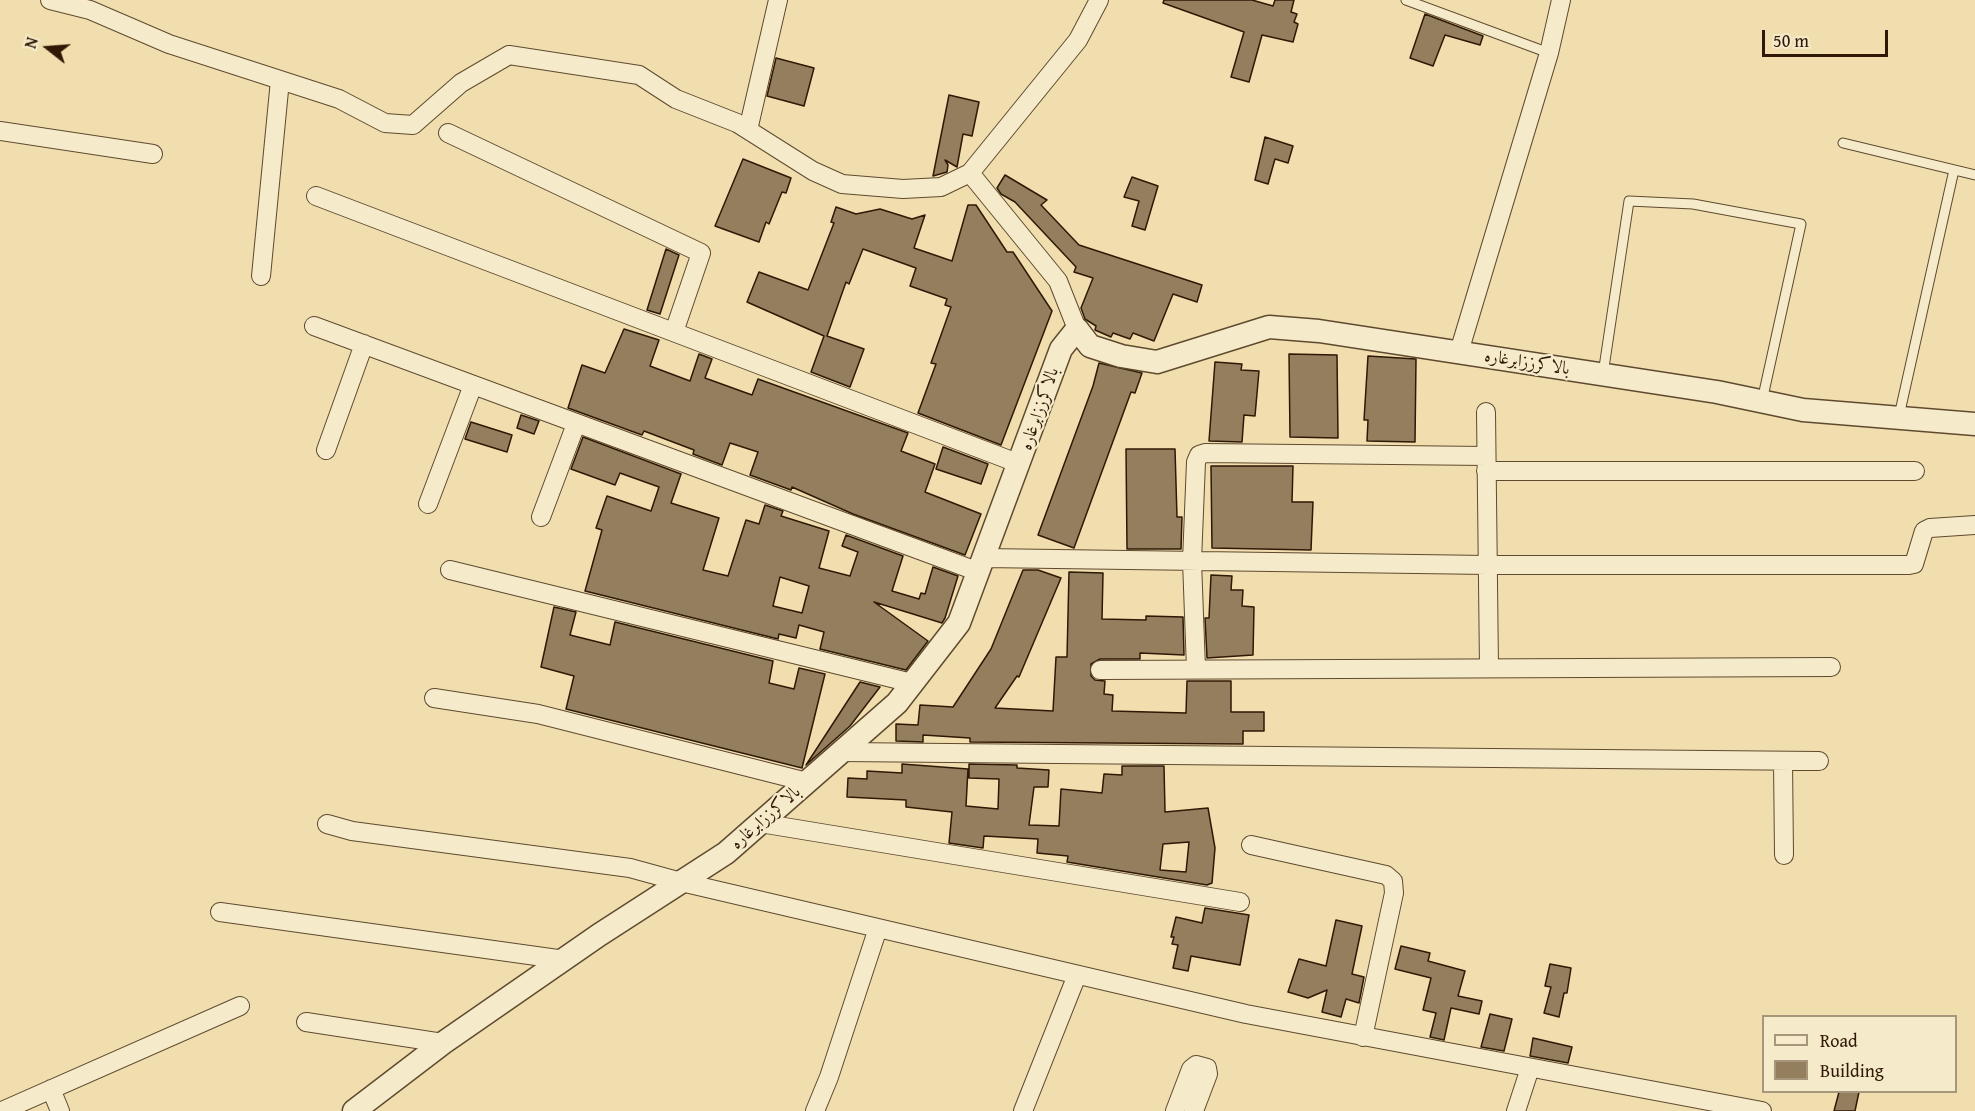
<!DOCTYPE html>
<html>
<head>
<meta charset="utf-8">
<style>
  body { margin:0 }
  #map { position:relative; width:1975px; height:1111px; overflow:hidden; background:#f0deae; font-family:"Gentium Book Plus",serif }
  canvas { display:block }
  .legend { position:absolute; left:1762px; top:1015px; width:195px; height:78px; box-sizing:border-box; background:#f5eaca; border:2px solid #a6967b; margin:0; padding:8px 10px; list-style:none; font-size:18px; color:#2f1805 }
  .legend li { display:flex; align-items:center; gap:12px; height:30px }
  .legend b { width:30px; border:2px solid #a6967b }
  .north { position:absolute; left:18px; top:18px; width:60px; height:60px; -webkit-text-stroke:4px #f5eaca; paint-order:stroke; rotate:287deg; font-size:16px; font-weight:700; line-height:24px; text-align:center; color:#2f1805 }
  .north::after { content:''; display:block; margin:auto; width:21px; height:27px; background:#2f1805; clip-path:polygon(50% 0,100% 100%,50% 72%,0 100%) }
  .scale { position:absolute; left:1762px; top:30px; width:126px; height:27px; box-sizing:border-box; border:3px solid #2f1805; border-top:0; padding-left:8px; font-size:18px; line-height:21px; white-space:nowrap; color:#2f1805; -webkit-text-stroke:4px #f5eaca; paint-order:stroke }
</style>
</head>
<body>
<div id="map">
<canvas width="1975" height="1111"></canvas>
<ul class="legend">
<li><b style="height:8px;background:#f5eaca"></b>Road</li>
<li><b style="height:16px;background:#937f5d"></b>Building</li>
</ul>
<div class="north">N</div>
<div class="scale">50 m</div>
</div>
<script>
const ctx = document.querySelector('canvas').getContext('2d');
ctx.lineJoin = 'round';
function paint(path, color) { ctx.fillStyle = color; ctx.fill(path, 'evenodd'); }
function trace(path, color, width, dash) { ctx.strokeStyle = color; ctx.lineWidth = width; ctx.lineCap = dash ? 'butt' : 'round'; ctx.setLineDash(dash || []); ctx.stroke(path); }
function label(font, color, halo, rows, align = 'center') {
  ctx.font = font + ' "Gentium Book Plus",Amiri,serif'; ctx.lineWidth = 4.5; ctx.setLineDash([]); ctx.textBaseline = 'middle'; ctx.strokeStyle = halo; ctx.fillStyle = color; for (const [text, x, y, turn = 0] of rows) {
    ctx.save(); ctx.translate(x, y); ctx.rotate((+turn || 0) * Math.PI / 180); ctx.textAlign = isNaN(turn) ? turn : align; if (halo) ctx.strokeText(text, 0, 0); ctx.fillText(text, 0, 0); ctx.restore();
  }
}
const building = new Path2D(`
  M1164,0h88l21,6 2,-6h19l-3,12 6,2 -3,8 4,2 -5,18 -31,-7 -13,47 -18,-5 13,-45 -81,-29z
  M1425,14l58,22 -3,9 -35,-10 -12,31 -23,-8z
  M776,58l38,10 -10,38 -37,-10z
  M949,95l30,7 -7,34 -9,-2 -6,33 -12,-7 3,5 -1,7 -14,4z
  M1265,137l28,9 -5,17 -13,-4 -7,25 -13,-4z
  M743,159l48,19 -5,15 -4,-1 -13,32 -3,-2 -7,20 -44,-16z
  M1005,175l42,25 -6,5 38,40 123,40 -5,17 -24,-8 -19,47 -21,-8 -3,6 -17,-6 -2,4 -16,-7 1,-4 -11,-7 -4,-11 12,-30 -19,-6 2,-5 -61,-65 -14,-8 -4,-6z
  M1132,177l26,9 -13,44 -13,-4 7,-25 -15,-4z
  M968,205h8l31,47h6l39,59 -51,134 -83,-32 18,-49 -5,-1 20,-56 -6,-2 2,-6 -37,-13 6,-18 -53,-19 -14,35 -3,-2 -19,54 37,13 -14,38 -39,-15 13,-36 -77,-34 12,-30 49,18 26,-67 -3,-1 5,-15 20,7 24,-5 32,10 13,-4 -11,33 38,13z
  M666,249l13,6 -19,59 -13,-4z
  M624,329l35,11 -9,26 40,15 9,-27 13,5 -7,19 47,17 6,-16 150,54 -7,18 34,13 -10,28 56,22 -16,41 -112,-41 -61,-27 -1,3 -41,-15 8,-23 -28,-9 -8,22 -29,-11 1,-4 -50,-19 -2,4 -74,-27 14,-43 23,8z
  M1289,354l48,1 1,83 -48,-1z
  M1368,356l48,3 -1,83 -48,-1 1,-21h-4z
  M1215,362l27,2 -1,6 18,1 -4,45 -11,-1 -2,27 -33,-1z
  M1099,363l43,10 -7,20 -4,-1 -57,156 -36,-13 55,-149z
  M521,415l18,6 -5,13 -17,-6z
  M471,422l41,13 -5,17 -42,-13z
  M583,437l98,37 -10,29 48,15 -16,52 25,6 18,-56 13,4 6,-19 18,6 -2,5 48,15 -10,37 31,8 8,-24 -16,-6 4,-11 57,21 -11,35 27,8 2,-6 4,1 8,-27 25,9 -13,42 -3,5 -68,-21 54,39 -22,29 -86,-21 4,-17 -25,-7 -3,13 -17,-4 -1,5 -193,-48 17,-61 -6,-2 11,-32 44,15 8,-24 -39,-14 -5,12 -44,-16zM780,577l29,9 -7,27 -29,-7z
  M943,447l45,17 -7,20 -45,-15z
  M1126,449h49l2,68h5l-1,32h-54z
  M1211,466h82l-1,36h21l-2,48 -99,-2z
  M1023,570h15l23,8 -42,99 -2,-1 -22,32 58,3 3,-54h11l2,-85 34,1 -1,46 44,1v-4l37,1 1,38 -44,-2v6h-40l-9,5v12l4,4 10,1 -1,13 9,1 -1,16 74,2 1,-32h44v31h33v19h-21v13l-273,-2v-4l-47,-3v7l-27,-1v-17l22,1 2,-20 33,2 38,-58z
  M1211,575l21,1 -1,14h12l-1,16 12,1 -1,48 -46,3 -2,-40h4z
  M554,607l22,5 -6,23 40,10 5,-23 158,39 -4,22 25,6 5,-21 26,6 -23,94 -236,-59 8,-33 -33,-9z
  M860,682l20,5 -30,39 -44,39z
  M902,764l66,5 -2,37 32,3 1,-30 -30,-1v-14l48,1v3l32,2 -1,17h-14l-5,38 30,1 2,-37 41,4 2,-19 18,1v-9h42l1,46 43,-4 7,40 -3,35 -5,2 -140,-23 1,-6 -31,-3 1,-14 -54,-3 -1,12 -34,-5 3,-31 -46,-5v-7l-59,-3 1,-19 19,1v-8l35,2zM1189,842l-3,30 -26,-2 3,-26z
  M1205,908l44,7 -9,50 -49,-9 -3,15 -15,-3 5,-23 -6,-1 2,-7h-3l5,-20 26,6z
  M1336,920l26,6 -10,48 12,3 -5,26 -13,-4 -5,18 -19,-5 5,-22 -19,8 -20,-6 11,-33 27,7z
  M1401,946l29,7 -2,8 37,10 -7,25 24,5 -3,13 -28,-6 -7,32 -14,-3 6,-24 -13,-3 8,-32 -36,-9z
  M1550,964l21,4 -4,25h-3l-5,24 -15,-4 7,-26 -6,-1z
  M1490,1014l22,5 -8,32 -23,-4z
  M1533,1038l39,9 -4,16 -38,-7z
  M1839,1092h20l-4,19h-21z`);
const service = new Path2D(`
  M1406,0l143,53
  M1843,143l132,32
  M1603,374l26,-173 64,3 108,20 -39,177
  M1899,416l55,-246`);
const minor = new Path2D(`
  M50,0l40,10 79,34 170,55 46,24 28,2 48,-42 48,-28 130,20 37,24 61,24 76,48 29,13 61,5 38,-2 29,-14 88,108 19,48
  M748,130l30,-130
  M0,131l153,23
  M448,133l253,120 -27,79
  M970,173l108,-133 21,-40
  M316,196l704,268
  M261,276l19,-196
  M314,326l665,246
  M1459,352l90,-299 12,-53
  M1486,412l3,256
  M326,450l38,-106
  M1486,471h429
  M428,504l45,-119
  M541,517l35,-93
  M984,558l504,7h421l5,-1 10,-33 6,-3 45,-3
  M450,570l462,113
  M1196,669l-4,-108 4,-99 3,-7 6,-2 281,3
  M1100,670l731,-3
  M434,698l104,16 269,68
  M841,752l978,9
  M1783,761l1,94
  M760,823l480,79
  M327,824l25,7 278,37 51,14 565,132 516,97
  M1251,845l135,30 7,6 1,12 -31,144
  M220,912l345,48
  M306,1022l137,21
  M51,1089l9,22
  M2,1111l238,-105
  M815,1111l14,-34 49,-149
  M1023,1111l54,-136
  M1175,1111l16,-42 5,-4 11,3 1,6 -14,37
  M1516,1111l14,-43`);
const tertiary = new Path2D(`
  M354,1111l89,-68 156,-108 127,-82 171,-150 62,-80 102,-274 16,-20 13,17 31,10 36,6 112,-35 50,4 398,61 86,18 172,14`);
const streetNames = [
  ["بالاکرززابرغاره",1527,363,9],
  ["بالاکرززابرغاره",1040,409,-71],
  ["بالاکرززابرغاره",766,818,-41]
];
paint(building, '#937f5d');
trace(building, '#2f1805', 1.5);
trace(service, '#5f4a2f', 11);
trace(minor, '#5f4a2f', 20);
trace(tertiary, '#5f4a2f', 25);
trace(service, '#f5eaca', 9);
trace(minor, '#f5eaca', 18);
trace(tertiary, '#f5eaca', 22);
label('18px', '#2f1805', '#f5eaca', streetNames);
</script>
</body>
</html>
